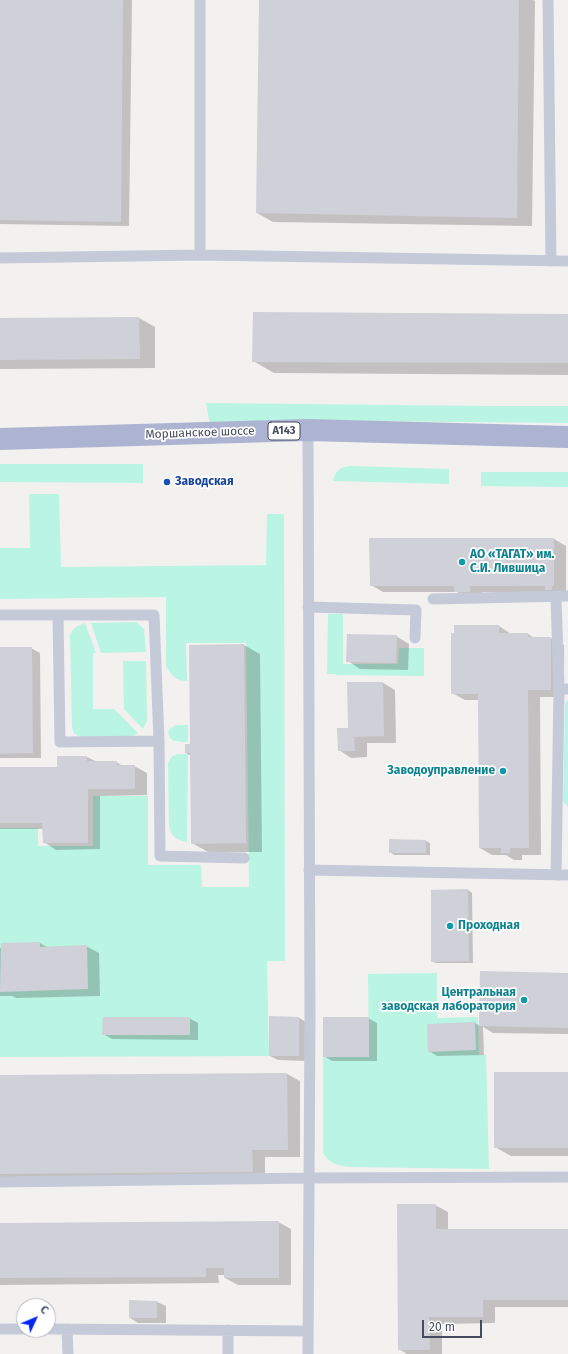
<!DOCTYPE html>
<html>
<head>
<meta charset="utf-8">
<style>
  body { margin:0 }
  #map { position:relative; width:568px; height:1354px; overflow:hidden; background:#f3f1f0; font-family:"Fira Sans",sans-serif }
  canvas { display:block }
  .north { position:absolute; left:16px; top:1298px; width:40px; height:40px; box-sizing:border-box; background:#fff; border:1px solid #b5b7bf; border-radius:50%; rotate:46deg; font-size:11px; font-weight:700; line-height:16px; text-align:center; color:#464b60 }
  .north::after { content:''; display:block; margin:auto; width:14px; height:18px; background:#0525f7; clip-path:polygon(50% 0,100% 100%,50% 72%,0 100%) }
  .scale { position:absolute; left:422px; top:1320px; width:60px; height:18px; box-sizing:border-box; border:2px solid #464b60; border-top:0; padding-left:5px; font-size:12px; line-height:14px; white-space:nowrap; color:#464b60; -webkit-text-stroke:3px #fff; paint-order:stroke }
</style>
</head>
<body>
<div id="map">
<canvas width="568" height="1354"></canvas>
<div class="north">С</div>
<div class="scale">20 m</div>
</div>
<script>
const ctx = document.querySelector('canvas').getContext('2d');
ctx.lineJoin = 'round';
function paint(path, color) { ctx.fillStyle = color; ctx.fill(path, 'evenodd'); }
function trace(path, color, width, dash) { ctx.strokeStyle = color; ctx.lineWidth = width; ctx.lineCap = dash ? 'butt' : 'round'; ctx.setLineDash(dash || []); ctx.stroke(path); }
function label(font, color, halo, rows, align = 'center') {
  ctx.font = font + ' "Fira Sans",sans-serif'; ctx.lineWidth = 3.5; ctx.setLineDash([]); ctx.textBaseline = 'middle'; ctx.strokeStyle = halo; ctx.fillStyle = color; for (const [text, x, y, turn = 0] of rows) {
    ctx.save(); ctx.translate(x, y); ctx.rotate((+turn || 0) * Math.PI / 180); ctx.textAlign = isNaN(turn) ? turn : align; if (halo) ctx.strokeText(text, 0, 0); ctx.fillText(text, 0, 0); ctx.restore();
  }
}
const green = new Path2D(`
  M206,403l287,3h75v17l-307,-3v11l-51,-6z
  M0,464h143v19l-143,-1z
  M350,466l99,3v15l-116,-3c3,-10 6,-14 17,-15z
  M481,472h87v15l-87,-1z
  M29,494h30l2,73 205,-2 1,-51h17l1,447h-18l2,95 -269,1v-229h38v18h55v-50h55v69h53l1,22h47l-3,-244h-60l1,38c-11,0 -16,-6 -21,-15v-69l-166,2v-51h30z
  M328,614h15v50h55l1,-16h25v28l-88,-1v-1h-9z
  M136,622l8,7 2,23 -45,1 -10,-30z
  M85,623l11,30h-3v56h21l24,24 -6,3 -52,1 -6,-4 -2,-5 -2,-92c2,-8 7,-10 15,-13z
  M123,661h23l1,60 -4,8 -19,-20z
  M568,699v108l-5,-6 2,-97z
  M176,725h12v17c-10,0 -22,0 -19,-13z
  M181,754h7l-1,88c-10,-2 -16,-5 -18,-16l-1,-62c2,-7 5,-10 13,-10z
  M437,973v45l41,-1 1,38h7l3,114 -138,-2c-12,-1 -22,-3 -28,-14v-96h46l-1,-83z`);
const shadow = new Path2D(`
  M0,0h132l-3,226 -129,-2z
  M260,0h273l2,1 -3,225 -259,-4 -16,-9z
  M568,315v60l-294,-2 -21,-12z
  M139,318l16,9v41l-155,1v-50z
  M554,539l12,7v46h-84v6l-14,1 -11,-7h-74l-12,-7z
  M499,626l12,8h17l6,4h17l13,7v52h-24l1,158h-19v5h-8l-8,-5h-14l-12,-7 -1,-148h-14l-13,-7z
  M396,636l13,8 -1,26 -48,-1 -12,-8z
  M244,645l16,9 2,198h-54l-16,-9 -1,-87 -5,-3 5,-8 -1,-99z
  M0,648h31l9,5 1,105h-41z
  M383,683l12,7 1,53h-29v14l-16,1 -12,-8 10,-21z
  M58,757h29l10,5h19l7,4h11l13,7v22l-47,1v53l-44,1 -12,-8v-13h-44v-61h58z
  M426,841l4,2v12h-36l-4,-3z
  M468,890l4,3 1,70h-37l-4,-2v-70z
  M40,943l7,4 39,-1 13,7 1,43 -84,2 -4,-2h-12v-48z
  M568,974v60l-75,-1 -10,-6 1,28 -47,1 -8,-5 46,-28 5,3z
  M270,1017l29,1 9,5 -1,38 -29,-1 -8,-4z
  M189,1018l9,5v17l-86,-1 -9,-5z
  M368,1018l9,5v38h-45l-8,-5z
  M568,1073v83h-57l-16,-9z
  M287,1074l13,7v76h-35v22l-265,1v-104z
  M435,1205l13,7v18h120v77h-73v16l-53,1v30h-35l-8,-5z
  M278,1222l13,7v56h-53l-13,-7v-3h-7l1,8 -219,2v-61z
  M130,1301l27,1 9,4v17h-28l-8,-5z`);
const building = new Path2D(`
  M0,0h123l-2,222 -121,-2z
  M259,0h260l-2,218 -261,-5z
  M253,312l315,2v49l-316,-1z
  M139,317l1,42 -140,1v-42z
  M369,538h185v48h-2v4h-7v-4h-75v6h-16v-6h-84z
  M454,625h45v8h29v4h23v53h-23l1,158h-19v5h-9v-5h-22l-1,-154h-27v-61h3z
  M347,634l50,1 -1,28 -50,-1z
  M244,644l2,199 -55,1 -1,-91h-5v-9h5l-1,-99z
  M0,647h32l1,106 -33,1z
  M347,682h36l1,54 -30,1 1,14h-17l-1,-23h11z
  M57,756h30v5h30v4h18v24h-47v54h-45l-1,-20h-42v-56h57z
  M389,839l37,1v13h-37z
  M468,889l1,72 -38,1v-72z
  M40,942v5l47,-2 1,44 -88,3 1,-49z
  M480,971l88,2v55l-89,-2z
  M269,1016l30,1v39h-30z
  M103,1017h87v18h-88z
  M323,1017h46v40h-46z
  M475,1022l1,28 -48,2 -1,-28z
  M494,1072h74v76h-74z
  M287,1073l1,77h-36l1,22 -253,2v-99z
  M397,1204h39v25h132v71h-85v17h-54l1,33h-32z
  M279,1221v57h-55v-10h-18v9l-206,1v-55z
  M129,1300l28,1v17h-28z`);
const service = new Path2D(`
  M548,0l3,261
  M200,255v-255
  M0,258l200,-3 368,6
  M308,430l2,587 -2,337
  M556,597l3,92
  M433,599l135,-3
  M308,607l108,3 -1,28
  M0,615h154l5,126 1,115 84,2
  M58,615l2,127 99,-1
  M309,870l259,5
  M556,875l3,-186h9
  M0,1182l309,-4 259,-1
  M0,1329h24
  M48,1329l260,2
  M67,1329l1,25
  M228,1330v24`);
const primary = new Path2D(`
  M0,439l308,-9 260,7`);
const markers = [
  [167,482,4,"#1a4fb4"],
  [462,562,4,"#0f9aa8"],
  [503,771,4,"#0f9aa8"],
  [450,926,4,"#0f9aa8"],
  [524,1000,4,"#0f9aa8"]
];
const shields = [
  [284,431,32]
];
const shieldNames = [
  ["А143",284,431]
];
const streetNames = [
  ["Моршанское шоссе",200,433,-2]
];
const transitNames = [
  ["Заводская",175,482]
];
const cultureNames = [
  ["АО «ТАГАТ» им.",470,555],
  ["С.И. Лившица",470,569],
  ["Заводоуправление",495,771,"right"],
  ["Проходная",458,926],
  ["Центральная",516,993,"right"],
  ["заводская лаборатория",516,1007,"right"]
];
paint(green, '#baf4e2');
paint(shadow, '#0003');
paint(building, '#cfd0d8');
trace(service, '#c5cad9', 11);
trace(primary, '#adb4d2', 22);
for (const [x, y, r, color] of markers) { const dot = new Path2D(); dot.arc(x, y, r, 0, 2 * Math.PI); ctx.fillStyle = color; ctx.fill(dot); trace(dot, '#fff', 1.5); }
for (const [x, y, w] of shields) { const box = new Path2D(); box.roundRect(x - w / 2, y - 9, w, 18, 3); ctx.fillStyle = '#fff'; ctx.fill(box); trace(box, '#464b60', 1); }
label('bold 11px', '#464b60', null, shieldNames);
label('12px', '#464b60', '#fff', streetNames);
label('bold 12px', '#164399', '#fff', transitNames, 'left');
label('bold 12px', '#0d838f', '#fff', cultureNames, 'left');
</script>
</body>
</html>
